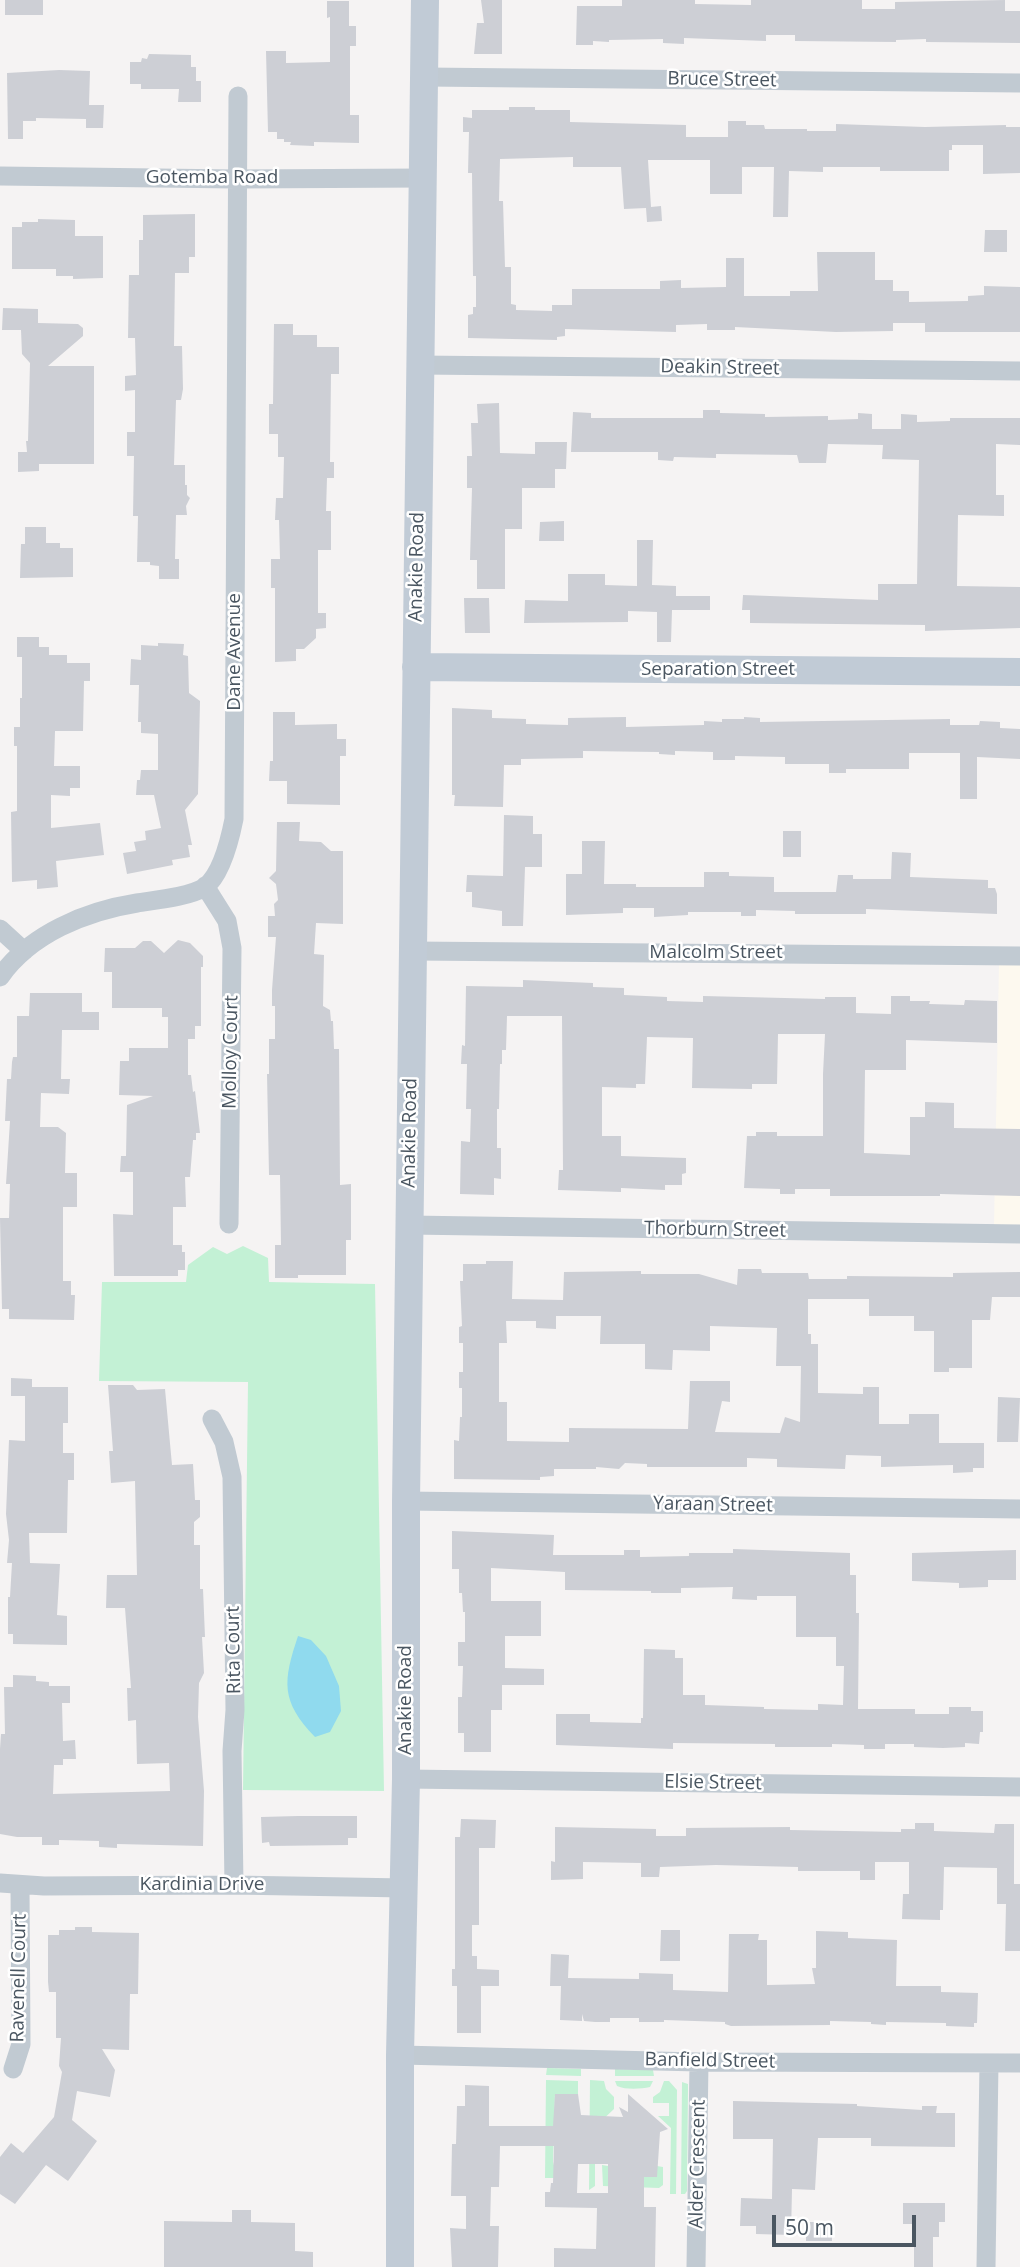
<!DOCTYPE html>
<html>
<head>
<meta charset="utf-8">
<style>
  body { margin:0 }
  #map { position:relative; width:1020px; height:2267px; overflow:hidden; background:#f5f3f3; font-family:"Open Sans",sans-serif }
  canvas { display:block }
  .scale { position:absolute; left:772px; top:2215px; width:144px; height:32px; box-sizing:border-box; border:4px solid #4a5661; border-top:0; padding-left:9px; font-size:21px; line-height:24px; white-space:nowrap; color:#4a5661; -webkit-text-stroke:5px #fff; paint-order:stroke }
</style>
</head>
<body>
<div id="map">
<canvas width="1020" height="2267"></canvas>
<div class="scale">50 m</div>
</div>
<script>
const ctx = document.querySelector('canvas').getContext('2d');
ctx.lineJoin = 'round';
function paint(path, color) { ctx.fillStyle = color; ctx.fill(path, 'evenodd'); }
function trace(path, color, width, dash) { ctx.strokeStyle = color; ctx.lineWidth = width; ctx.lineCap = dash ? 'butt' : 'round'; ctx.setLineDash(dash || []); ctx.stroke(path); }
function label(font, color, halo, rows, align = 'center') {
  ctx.font = font + ' "Open Sans",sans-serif'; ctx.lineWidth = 5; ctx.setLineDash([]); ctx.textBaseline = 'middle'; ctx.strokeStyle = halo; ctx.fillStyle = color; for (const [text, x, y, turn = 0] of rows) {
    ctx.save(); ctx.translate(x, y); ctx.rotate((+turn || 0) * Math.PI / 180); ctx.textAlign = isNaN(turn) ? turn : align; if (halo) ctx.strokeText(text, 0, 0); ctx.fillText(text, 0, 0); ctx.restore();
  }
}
const commercial = new Path2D(`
  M999,965h21v260h-26z`);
const green = new Path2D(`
  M243,1246l25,12 1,24 106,2 9,507 -141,-1 5,-408 -149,-1 3,-99h84l2,-17 25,-18 14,7z
  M547,2068l34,1v7l-35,-1z
  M615,2069l38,1 1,6h-39z
  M546,2080l32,1v13h-23l-2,68 5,16h-13z
  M590,2080l14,1 2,8 8,8v12l-19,18v59l-6,4z
  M615,2081h38l-3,6c-9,2 -24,3 -33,-1z
  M664,2081h5l8,9 -1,104h-6l1,-66 -13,-12h11v-13h-16v-6l7,-5z
  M682,2082l6,2v6l-1,101 -2,3h-4z
  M602,2165l6,1v11h48l1,-11 6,1v18l-4,3 -56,-2z`);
const water = new Path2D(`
  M298,1636l13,4 15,16 13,30 2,25 -11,21 -15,5c-35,-36 -32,-56 -17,-101z`);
const building = new Path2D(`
  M5,0h38v15h-38z
  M481,0h21v54h-28l3,-31h7z
  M622,0h73v4l56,1v-5h111v9h33v-7l110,-2v11h15v32l-94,-1v-3l-30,1v2l-101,-1v-6h-29v6l-82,-3v6l-21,-1v-4l-54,1v2l-16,-1v4h-17l1,-39h45z
  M327,1h22v25h7v20h-6v69h9v28l-45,-1v4l-24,-1 1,-3h-7v-3h-7v-7h-9l-2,-81h20v12l44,-1v-45l-3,1z
  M149,54l42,1v12h5v14h5v21h-23l1,-13h-38v-5h-11v-22h11l1,-4 5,1z
  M59,70l31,1 -1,34h15l-1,23h-17v-9l-50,-1v3h-13v18h-15l-1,-66z
  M509,107h26v3h35v12l116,3v12h42v-16h18v4h18l1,4h42v2h29v-7l89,3 81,-2v2h14v46l-37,1v-29h-31v5h-3v21h-69v-4h-57v5l-34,-1 -1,46h-15l1,-50h-32v27h-32v-34h-62l3,47 10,-1 1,15 -15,1 -1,-14 -22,1 -3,-42h-48v-10l-73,2 -1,42h4l2,66h6v37l5,1v5l36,1v-6h20v-16h88v-8l21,-1v8l45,-1v-29h18v38h46v-5h28l-1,-39h58v28h18v11h16v11l59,-1v-5l16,-1v-9l36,1v45h-95v-9h-32v8l-57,1 -101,-5v3h-28v-6l-31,1v7l-111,-3v7l-8,1v3l-89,-2v-23l5,-1v-7h3v-31h-3l-1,-103h-4l1,-41h-6v-15l9,1v-8h37z
  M195,214v43h-6v16h-14l-1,73h8l1,43 -2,11h-5l-2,65h11v20h2v10l3,3 -4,8 1,9h-11l-1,44h4v20h-20v-13l-9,-1v-3h-13l1,-46h-5l1,-60h-7v-24h8v-42l-10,1v-15l11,-1 -1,-37h-7l1,-63h10v-35h4v-25z
  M38,219l37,1v16h28v42l-30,1v-3h-17v-7h-44v-42h10v-5h16z
  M985,230h22v22h-23z
  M3,308l35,1v14l40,1 5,4v8l-35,30h46v98h-55v7l-21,1v-20h9l-1,-11h2l2,-78 -8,-9 -1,-24h-19z
  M274,324h19v11h24v12h22v27h-8l-1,88h4v16h-7l-1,33h5v39h-13v63h8v15l-10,1v9l-12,11h-8v12l-21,1v-74h-4v-29h9l-1,-39h-4l1,-22h7l1,-41h-6v-23h-9v-30h4z
  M499,403l1,50 35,1v-12h32l-1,27h-11v19h-33v41h-17v60h-28v-29h-7l2,-72h-5v-32h5l-1,-33h7l-1,-19z
  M703,410h17v3l45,1v3l63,-1v4l30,-1v-6l14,1v15h29v-15l16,1v7l33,-1v-3h70v27l-24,-1v51h8v21l-46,-1 -1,71 63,1v41l-95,3v-6l-175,-2v-13h-8l1,-15 135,5v-16h39l2,-124 -37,-1 1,-14 -55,-1 -2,19h-27l-2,-8 -81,-1v4l-42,-1 -1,4 -15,-1v-8h-87l2,-40 18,1v5h112z
  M564,521v20h-25l1,-19z
  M25,527h21v16h14v5h13v29l-53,1 1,-34h4z
  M637,540h16l-1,45 24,1v10h34v14h-38l-1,32h-14v-30l-29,-1v11l-104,1 1,-23 43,1v-27h37v11l32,1z
  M464,598h25l1,35h-25z
  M17,637h22v10h10v8h18v8h23v18h-6l-1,50h-28l-1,35h26v22h-10v8l-19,-1v33l49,-5 4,32 -48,6 2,26 -21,2v-9l-25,2 -1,-70 6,-1v-65h-3v-19h6v-29h2v-41h-5z
  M158,643l26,1 -1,11 5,1 1,37 11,8 -2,93 -13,16 7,35h-4l2,12 -18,3 1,5 -46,9 -4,-21 13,-2 -2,-9 12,-2 -1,-9 16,-3 -7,-33h-18l1,-15h3l1,-10h17v-36l-17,-1v-11h-3l1,-37h-9l1,-26 10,1v-15l17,1z
  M452,708l40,2v8l34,1v5l42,1v-7l58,-1v10l78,-2v-4l18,1v-3h22v-2l16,1v4l190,-3v6h29l1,-4 20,1v6l20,1v30l-43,-2v42h-17v-46h-51v16h-63v4h-17v-9h-44v-7l-50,-1v4h-22v-8l-38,-1v4l-16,-1v-2l-76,-1v7l-62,1v6h-17l-1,42 -49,-1 1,-11h-3z
  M273,712h22v13l42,-1v15h9v17h-6v49l-53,-1v-23h-18l1,-20h3z
  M504,815l29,1v18h9v33h-17l-2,59h-21v-15l-30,-4v-15h-6l1,-17 36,1z
  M277,822h23l-1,19 22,1 10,9h12v73l-27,-1 -2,31 10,1 -1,51 7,4 1,11h2l1,28h5l1,136 11,-1v56h-5v35h-48v3h-23v-33h6l-1,-70h-11l-2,-101h2v-35h6v-33h-3v-16l4,-53h-8v-21h7l-1,-12 4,-4 -2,-16 -7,-6 7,-7z
  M783,831h18v26h-18z
  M582,841h23l-1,43h32v3h68v-15h25v4l45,1v15h62l2,-17h15v4h38l1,-27 19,1 -1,24 78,3v8h7l2,6v20l-131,-5v5h-71v-3l-39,-1v6h-15v-4h-53v3l-34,2v-9h-31v5l-57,2v-41h16z
  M178,940l12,3 13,13v11h-2v59h-6v13h-7v36h3l2,17 2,-1 5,42h-4v7h-3l-3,37h-5l1,30h-13v38h9v7h3v18h-7v6h-64l-1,-62 20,1v-43h-13l1,-16h5l1,-51 26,-9 -34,-1 1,-34h9v-13h39v-31h-6v-9h-50v-36h-8l1,-24h30l8,-7h8l13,12z
  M523,980l70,3v4l31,1v7l43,2v4l36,1v-6l122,3v-2h31v16l35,1v-18h19v5h20l-1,3 35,1 1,-5 32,1v42l-91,-3v30h-41l-1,83 46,2v-38h15v-15l29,1v25l66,1v67l-80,-2v2h-110v-7h-35v5h-15v-5l-36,-1 3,-52h9v-4h21v4h46v-62l2,-40h-47l-1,50h-25v5l-60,-1 1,-50 -46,-1 -2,47h-9v4l-34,-1v49h19v20l65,2v15l-4,1v11h-17v5l-44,-2v4l-63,-2 1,-20h4l-1,-154h-55l-1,34h-4v14h-2l-1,45h-2v39h4v31l-7,-1v17l-34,-1 1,-53 9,1 1,-33h-5l1,-45h-6l1,-19 3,1 1,-60 57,1z
  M30,993h52v19h17v18h-37l-1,49h9l-1,15 -28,-1 -1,34h18l8,6 -1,40h12v34h-14v74h8v14h4l-1,25 -65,-1v-10h-7l-2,-91h9l1,-34h-4l4,-63h-5l2,-42h4l1,-17 1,-5h4v-41h12z
  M486,1261h27l-1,38 51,1 1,-28 77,-1v3h58l38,11 1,-16h23l1,4h46l1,6h38v-3l106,1v-4l67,-1v25h-28l-2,23h-18v48h-23v4h-15v-41h-20v-15h-45v-17h-61v35h3v10h7v49l45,1v-7h16v37h30v-10h30v29h45v25h-11v4l-20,1v-8l-72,2v-11l-35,-1 -1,14 -68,-2v-8l-30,-1v9h-100v-3l-22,-1 -6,6 -23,-2v2h-42v7l-14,1v3l-86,-1v-39l5,1 1,-24h2v-29h-3v-16h4v-29h-4v-16l3,-1 -2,-45h3v-17h23zM556,1316h45l-1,28h45v25l27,1 1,-20 37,1v-25l67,2 -1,38h25l-1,56 -15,-5 -5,16 -65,-1 7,-31 8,1v-21h-40l-2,48 -119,-1v14l-62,-1v-39h-8v-59h8l-1,-22h30v7l20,1z
  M11,1378l21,1v8h36v36h-5v30h11v27h-6l-1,53h-38l1,30 30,1 -3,51 10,1v29l-54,-1v-10h-5v-37h2l2,-34h-5l2,-23 -3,-26 3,-74 16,1v-45h-14z
  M108,1385h25l4,5 28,-1 7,76 21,-1 2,36h5v17l-6,5v23h6v44h3l2,48h-3l2,36 -5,10 -1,34 6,74 -1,55 -86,-2v4l-18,-1v-6l-40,-1v5h-17v-8h-25l-17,-3v-85l1,-15h4l-1,-47h9v-12l23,1v5l13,1v4h21v17h-8l1,38 12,-1 1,19h-13v6h-9l-1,29 117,-3 -1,-28 -32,1 -1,-44 -8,1 -1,-33h4l-6,-80h-19l1,-33h30l-2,-94 -24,2 -2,-32h4z
  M998,1397l22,1 -2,44h-21z
  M452,1531l102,4 -1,20h71v-5h16v7l49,-1v-3h44v-4l117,4v22h6v38h3l-1,96h57v5h34v-7h22v4h12v21h-3l-1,12 -14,-1v4l-22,1 -29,-1v-3h-29v5h-21v-4l-32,-1v3h-57v-3l-102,-1v6l-117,-4v-31h34v8l51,1v-5h2l1,-69 31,1v8h8v37h22v10l59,2v2l54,1v-6l25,1 1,-39h-8v-29h-40v-41h-39v4l-25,-1 1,-12 -52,1v5h-30v-2l-86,-1v-18l-74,-4v33h50v35h-36v32l39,1v16h-42v25h-11v42h-27v-19h-6v-36h4l1,-31h-5v-24h7v-30h-2l-1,-19h-3v-24h-7z
  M1016,1550v30h-28v7l-29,1v-5l-47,-2v-28z
  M298,1816h59v22h-9v7l-78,1 -1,-4 -7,1 -1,-26z
  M461,1819l35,1 -1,28h-16v77h-7v31h5v13l22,1v16h-18v47h-24v-47h-5v-17h3v-132h5z
  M915,1823h19v8l60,2 1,-9h19v60h6v67h-15l1,-47h-9v-36l-53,-1 -1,43h-3v10l-38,-1 1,-25h6v-32h-34v18h-15v-9h-62v-4l-82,-2 -56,2 -1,10h-18v-14l-58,-1v17l-32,1v-19l4,1v-35l101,2v7h30v-8l104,-1v3l111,2v-3h14z
  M75,1927h17v5l47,1 -1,61h-8l-1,56 -27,-1 13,21 -5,27 -33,-6 -5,29 25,21 -29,40 -22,-16 -31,39 -15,-10v-37l11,-14 12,10 31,-36 8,-45 -3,-6 2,-28h-5v-46h-7l-1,-10v-47h11v-5h16z
  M661,1930h19v31h-20z
  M816,1931l32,1v6l49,2 -1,46h45v6l37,1 -1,30h-3v4l-28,-1v-3l-60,-1v3l-15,-1v-2l-41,-1v4l-99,1 -6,-2v-2l-61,-2v2h-25v-4h-29v4h-15l-11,-1 -2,-7v7l-22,-1 1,-34h-11l1,-32 18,1 -1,23 71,1v-6l34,1v16l55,2 1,-58h30l-1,6h9v45l48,-1 -3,-16h4z
  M465,2085l24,1v40h64l2,-32h23l3,21 42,2 -4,-10 9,5v-18l40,35 -8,3 -3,45h-13v30h12l-1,60h-101v-19l42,1 1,-41 -52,-1v-15h5l1,-9h2l1,-37h-54l-1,41h-8l-1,39h9l-1,41h-46l-2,-39 16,1v-33h-15l1,-52h4l1,-38h8zM578,2164h30v29h-31z
  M733,2101l124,3v2l65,4v-4h15l-1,7h19v34l-84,-1v-8h-53l-3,52 -23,-1 -1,46 -35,-1v-8h-16l1,-28 31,1 1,-60h-40z
  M903,2203h42v19h-6v15h-6v30h-19v-43h-11z
  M232,2210h19v12l44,1v28l18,1v15h-149v-46l68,1z
  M806,2222h26v19h-26z`);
const street = new Path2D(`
  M425,77l595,6
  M0,176l236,3 188,-1
  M419,365l601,6
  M205,886l22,35 5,27 -3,276
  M0,929l24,22
  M412,951l608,5
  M0,977c30,-43 86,-66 137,-74 19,-3 52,-6 68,-16 17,-13 25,-48 29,-68l4,-723
  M409,1225l611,9
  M212,1419l12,23 8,35 3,233 -3,41 2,134
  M406,1501l614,8
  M406,1779l614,8
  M0,1883l44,3 190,-1 171,3
  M400,2055l299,7 321,1
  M13,2069l8,-25 -1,-158
  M696,2267l3,-205
  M986,2267l3,-204`);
const secondary = new Path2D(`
  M416,667l604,5
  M400,2267v-212l6,-276v-278l19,-1501`);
const streetNames = [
  ["Bruce Street",722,80,1],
  ["Gotemba Road",212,178],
  ["Deakin Street",720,368,1],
  ["Anakie Road",417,567,-89],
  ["Dane Avenue",235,652,-90],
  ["Separation Street",718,670],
  ["Malcolm Street",716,953],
  ["Molloy Court",231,1052,-89],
  ["Anakie Road",410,1133,-89],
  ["Thorburn Street",715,1230,1],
  ["Yaraan Street",713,1505,1],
  ["Rita Court",234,1650,-91],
  ["Anakie Road",406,1700,-90],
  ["Elsie Street",713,1783,1],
  ["Kardinia Drive",202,1885],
  ["Ravenell Court",19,1978,-89],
  ["Banfield Street",710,2061,1],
  ["Alder Crescent",698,2164,-89]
];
paint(commercial, '#fdf9ef');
paint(green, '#c3f1d5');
paint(water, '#90daee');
paint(building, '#cdcfd5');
trace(street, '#c1cad2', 19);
trace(secondary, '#c1cbd6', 28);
label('19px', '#4a5661', '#fff', streetNames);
</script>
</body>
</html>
